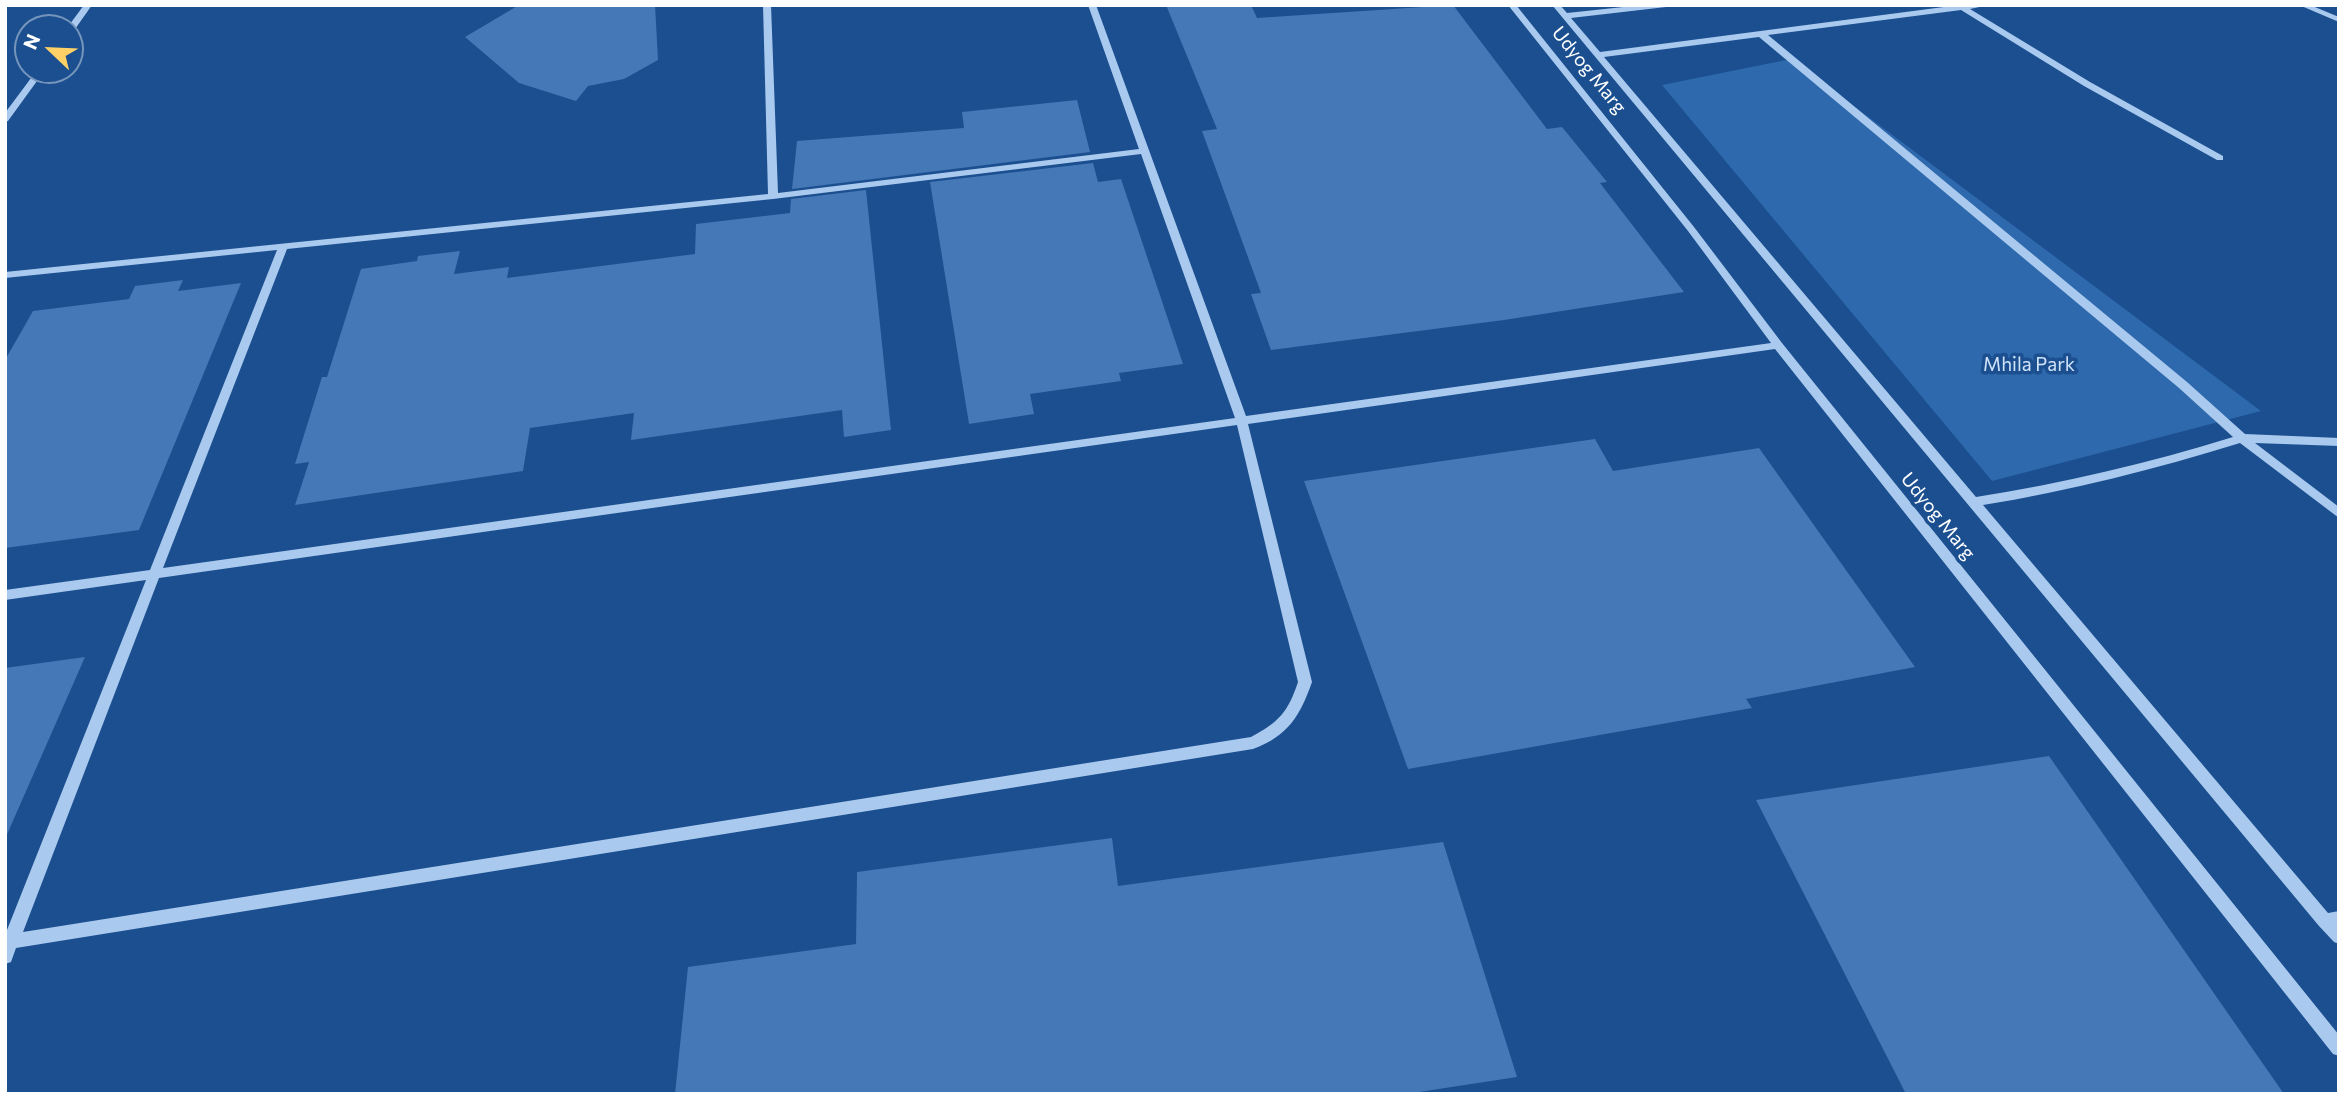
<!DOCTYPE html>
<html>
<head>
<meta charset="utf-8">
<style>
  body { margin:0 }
  #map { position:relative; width:2344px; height:1099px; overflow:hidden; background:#1b4f8f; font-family:Commissioner,sans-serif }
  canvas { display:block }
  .frame { position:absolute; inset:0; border:7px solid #fff; pointer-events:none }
  .north { position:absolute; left:14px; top:14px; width:70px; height:70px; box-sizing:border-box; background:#1b4f8f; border:2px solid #7695bc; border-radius:50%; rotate:293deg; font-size:19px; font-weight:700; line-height:28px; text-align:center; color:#fff }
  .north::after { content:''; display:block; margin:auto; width:24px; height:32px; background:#ffd166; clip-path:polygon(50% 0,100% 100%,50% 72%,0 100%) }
</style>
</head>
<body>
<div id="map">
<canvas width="2344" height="1099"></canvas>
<div class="frame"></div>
<div class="north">N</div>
</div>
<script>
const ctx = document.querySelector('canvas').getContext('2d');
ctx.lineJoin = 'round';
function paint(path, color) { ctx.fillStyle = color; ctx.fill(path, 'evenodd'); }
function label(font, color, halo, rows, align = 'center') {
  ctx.font = font + ' Commissioner,sans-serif'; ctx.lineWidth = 7; ctx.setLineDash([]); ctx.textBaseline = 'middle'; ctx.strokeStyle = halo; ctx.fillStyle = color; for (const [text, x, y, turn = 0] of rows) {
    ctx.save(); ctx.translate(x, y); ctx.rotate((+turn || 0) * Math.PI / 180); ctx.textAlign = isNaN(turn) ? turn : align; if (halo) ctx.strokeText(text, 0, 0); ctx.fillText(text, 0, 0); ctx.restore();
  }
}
const green = new Path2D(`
  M1791,59l470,352 -269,70 -330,-396z`);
const building = new Path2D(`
  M519,5h136l3,55 -34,19 -36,7 -12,15 -57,-18 -54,-46z
  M1166,5h85l6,13 196,-13 94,124 15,-2 45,55 -7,1 84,109 -180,28 -233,30 -20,-56 10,-1 -59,-162 15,-2z
  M1077,100l13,52 -298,37 5,-48 167,-13 -2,-16z
  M1093,163l5,19 23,-3 62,185 -64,9 2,8 -91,13 4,20 -65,10 -39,-242z
  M866,190l25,240 -47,7 -2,-27 -211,30 3,-27 -104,15 -7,43 -228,34 14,-43 -14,2 27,-87h5l34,-108 56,-8 1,-5 42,-5 -6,23 55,-7 -2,11 188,-24 1,-30 94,-11 1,-14z
  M183,280l-5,11 63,-8 -102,247 -134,18v-188l28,-49 96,-12 6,-13z
  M1595,439l18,32 146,-23 156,219 -169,32 6,9 -344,61 -104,-288z
  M85,657l-80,182v-171z
  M2049,756l235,338h-378l-150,-294z
  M1112,838l6,48 325,-44 74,235 -111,17h-731l13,-127 168,-23 1,-72z`);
const minor = new Path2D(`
  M84,5h8l-19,27h-3v-4h-3z
  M763,5h8l7,188 361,-44 -51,-144h8l150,411 525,-73 -83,-112 -180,-226h8l178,222 88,116 557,692v21l-6,-2 -558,-705 -527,75 64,258c-12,34 -24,54 -59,67l-1237,199 -5,14 -6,2v-29l141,-355 -141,20v-10l145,-20 127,-320 -272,28v-6l763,-78zM1141,154l94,264 -1072,150 124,-319 486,-50zM1237,425l61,257c-10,30 -19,40 -47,55l-1228,195 136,-354z
  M1552,5h8l7,8 75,-8h28l-4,2 -95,11 29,34 359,-47h30l-19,4 120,73 133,74v4h-6l-133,-74 -123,-76 -193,25 419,347 58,52 94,4v8l-84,-3 84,64v11l-99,-75c-84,26 -170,48 -257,62l345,408 11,-2v33l-5,-2 -15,-16zM1759,37l420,351 54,49c-84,26 -169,46 -257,60l-372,-440z
  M2299,5h11l29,12v5z
  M37,70h8l-37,51 -3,1v-9z`);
const streetNames = [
  ["Udyog Marg",1589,70,51],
  ["Udyog Marg",1938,516,51]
];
const parkNames = [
  ["Mhila Park",2029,365]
];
paint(green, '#2e69ad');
paint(building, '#4478b7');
paint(minor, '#a9c9ee');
label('19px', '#fff', '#1b4f8f', streetNames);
label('19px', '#cfe3fa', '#1b4f8f', parkNames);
</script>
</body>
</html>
